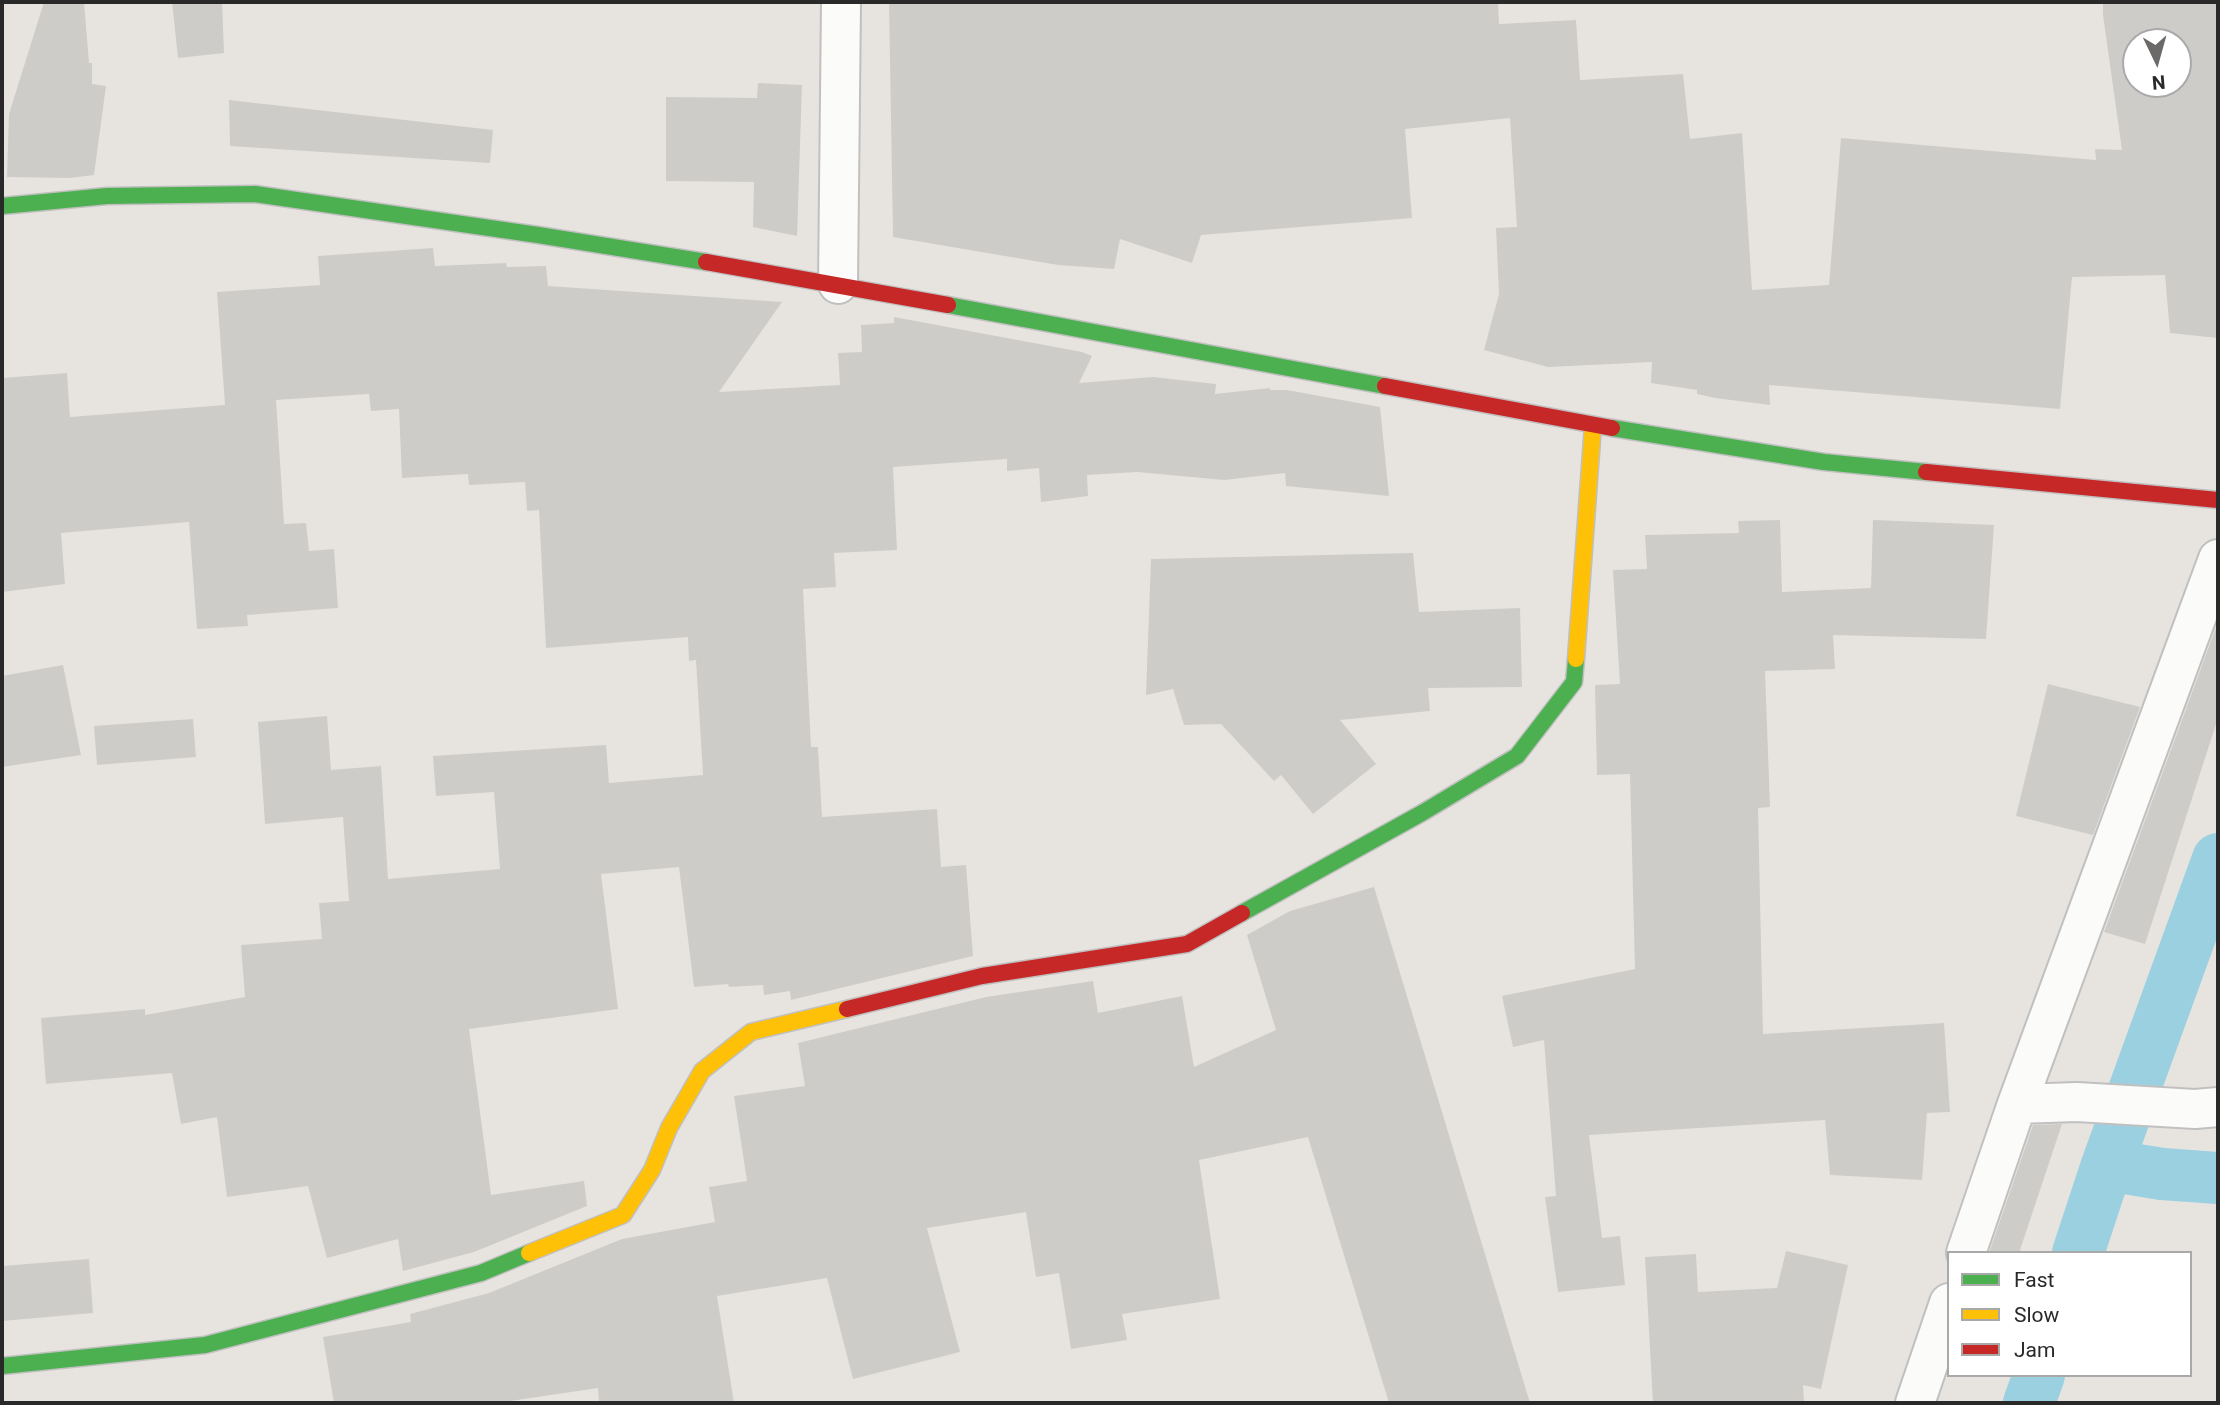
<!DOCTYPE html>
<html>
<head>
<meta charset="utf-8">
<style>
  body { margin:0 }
  #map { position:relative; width:2220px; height:1405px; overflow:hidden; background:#e7e4e0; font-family:Roboto,sans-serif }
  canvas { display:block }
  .frame { position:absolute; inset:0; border:4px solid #292929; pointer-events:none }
  .legend { position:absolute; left:1947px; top:1251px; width:245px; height:126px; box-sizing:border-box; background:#fff; border:2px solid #a9a9a9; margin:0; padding:9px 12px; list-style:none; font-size:21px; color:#292929 }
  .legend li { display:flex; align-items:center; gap:14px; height:35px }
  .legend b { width:35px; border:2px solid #a9a9a9 }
  .north { position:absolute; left:2122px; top:28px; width:70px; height:70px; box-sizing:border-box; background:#fff; border:2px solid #a9a9a9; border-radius:50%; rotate:175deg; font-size:19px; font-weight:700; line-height:28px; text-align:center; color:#292929 }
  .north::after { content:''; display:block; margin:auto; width:24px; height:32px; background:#6c6a69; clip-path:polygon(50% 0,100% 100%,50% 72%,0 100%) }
</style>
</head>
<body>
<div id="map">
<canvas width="2220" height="1405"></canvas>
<div class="frame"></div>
<ul class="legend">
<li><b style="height:9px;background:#4caf50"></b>Fast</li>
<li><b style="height:9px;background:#ffc107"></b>Slow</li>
<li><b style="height:9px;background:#c62828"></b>Jam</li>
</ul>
<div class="north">N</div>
</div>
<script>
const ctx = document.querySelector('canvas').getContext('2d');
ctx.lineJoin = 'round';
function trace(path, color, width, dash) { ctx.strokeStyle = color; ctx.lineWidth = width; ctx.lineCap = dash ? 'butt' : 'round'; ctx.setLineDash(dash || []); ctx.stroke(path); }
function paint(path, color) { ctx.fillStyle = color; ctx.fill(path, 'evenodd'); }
const canal = new Path2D(`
  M2107,1165l55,9 56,4
  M2078,1253l29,-88 111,-306
  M2029,1403l10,-28`);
const building = new Path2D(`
  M44,2h40l5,61h3v21l14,2 -12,89 -24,3 -63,-1 2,-63z
  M172,2h50l2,51 -46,5z
  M889,2h609l1,22 77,-4 4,60 103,-6 7,65 52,-6 10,157 77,-5 12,-147 255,22 -1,-11 27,1 -19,-135v-13h115v336l-48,-5 -5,-58 -93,2 -12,132 -291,-24 1,20 -55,-7 -18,-4v-4l-46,-7 1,-21 -104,5 -64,-17 15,-56 -3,-66 21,-1 -7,-109 -105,11 7,89 -211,17 -9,28 -72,-24 -6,30 -56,-4 -165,-28zM2136,42h42v42h-42z
  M758,83l44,2 -5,151 -44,-9 1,-45 -88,-1v-84l91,1z
  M229,100l264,30 -3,33 -260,-17z
  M433,248l2,18 71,-3 1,4 39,-1 2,20 234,16 -63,90 121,-7 -2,-32 24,-1 -1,-27 33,-2v-6l188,35 10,4 -13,27 74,-6 63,7 -1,10 55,-6v2h17l93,17 9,89 -103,-10 -1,-13 -61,7 -87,-8 -50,3 1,21 -47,6 -2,-34 -32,3v-12l-114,8 4,83 -63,3 2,34 -33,2 8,158h7l4,70 115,-8 4,58 25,-2 7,91 -182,44 -1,-9 -26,4 -1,-10 -34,2 -1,-3 -34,3 -15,-120 -78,7 17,135 -149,20 22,166 93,-14 3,25 -113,46 -71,19 -5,-32 -71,19 -19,-72 -81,11 -10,-80 -36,7 -9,-51 -126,11 -5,-66 104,-9v6l100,-18 -4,-52 81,-6 -3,-36 30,-2 -6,-84 -78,7 -7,-102 69,-6 4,54 50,-4 7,113 112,-10 -6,-77 -58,4 -3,-40 173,-11 3,38 94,-8 -7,-115 -7,1 -1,-24 -142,11 -7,-138 -12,1 -2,-29 -56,3 -1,-11 -66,4 -3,-69 -28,2 -2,-17 -93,6 8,124 22,-1 3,28 25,-2 4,59 -91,7 1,11 -51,3 -8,-107 -128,11 4,51 -63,8v-214l65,-5 3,44 155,-12 -8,-113 103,-7 -2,-29z
  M1780,520l2,72 89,-4 2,-68 121,5 -8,114 -153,-4 2,34 -70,2 5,136 -12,1 5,226 181,-11 6,89 -23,1 -5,67 -92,-5 -5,-55 -236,15 13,103 18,-2 5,49 -67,7 -13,-95 11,-1 -12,-156 -31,7 -11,-51 133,-27 -5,-195 -33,1 -2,-88 1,-2 24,-1 -7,-114 34,-1 -2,-34 94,-2 -1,-12z
  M1413,553l6,59 101,-4 2,79 -94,1 2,23 -90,9 36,44 -63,50 -32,-39 -7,6 -53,-57 -37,1 -11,-36 -27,6 5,-136z
  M2218,622v96l-73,226 -41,-12z
  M63,665l18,90 -79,12v-91z
  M2048,684l92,23 -47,128 -77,-19z
  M193,719l3,38 -99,8 -3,-39z
  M1374,887l156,516h-141l-81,-266 -109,23 21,139 -98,15 5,26 -56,9 -12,-76 -23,4 -10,-65 -99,16 33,124 -107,27 -26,-101 -110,18 17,107h-135l-1,-15 -101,15h-163l-11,-66 88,-15 -1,-8 79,-21 133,-54 93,-17 -6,-35 38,-6 -13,-85 71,-10 -7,-43 188,-46 107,-16 5,32 84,-17 12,71 82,-37 -29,-95 43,-24z
  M2062,1124l-43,129h-30l44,-128z
  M1786,1251l62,14 -27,124 -18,-4 1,18h-151l-8,-146 51,-3 2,38 79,-4z
  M89,1259l4,54 -91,8v-55z`);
const street = new Path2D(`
  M838,284l3,-282
  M2017,1104l60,-2 118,7 23,-2
  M1966,1253l51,-149 201,-545
  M1915,1403l34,-100`);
const fast = new Path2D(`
  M2,206l105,-10 148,-2 283,41 168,27
  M948,305l437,81
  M1612,428l212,34 102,10
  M1242,913l180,-100 95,-57 57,-74 2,-23
  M2,1366l203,-21 276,-72 48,-20`);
const slow = new Path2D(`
  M1576,659l17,-234
  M529,1253l94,-38 29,-45 17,-42 33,-57 49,-39 96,-23`);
const jam = new Path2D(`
  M706,262l242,43
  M1385,386l227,42
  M1926,472l292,28
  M847,1009l135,-33 205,-32 55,-31`);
trace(canal, '#9bd0e0', 52);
paint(building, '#ceccc9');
trace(street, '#c1c0c0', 42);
trace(fast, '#c1c0c0', 19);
trace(slow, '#c1c0c0', 19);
trace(jam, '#c1c0c0', 19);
trace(street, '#fbfbfa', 38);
trace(fast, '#4caf50', 16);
trace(slow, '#ffc107', 16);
trace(jam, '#c62828', 16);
</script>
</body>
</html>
